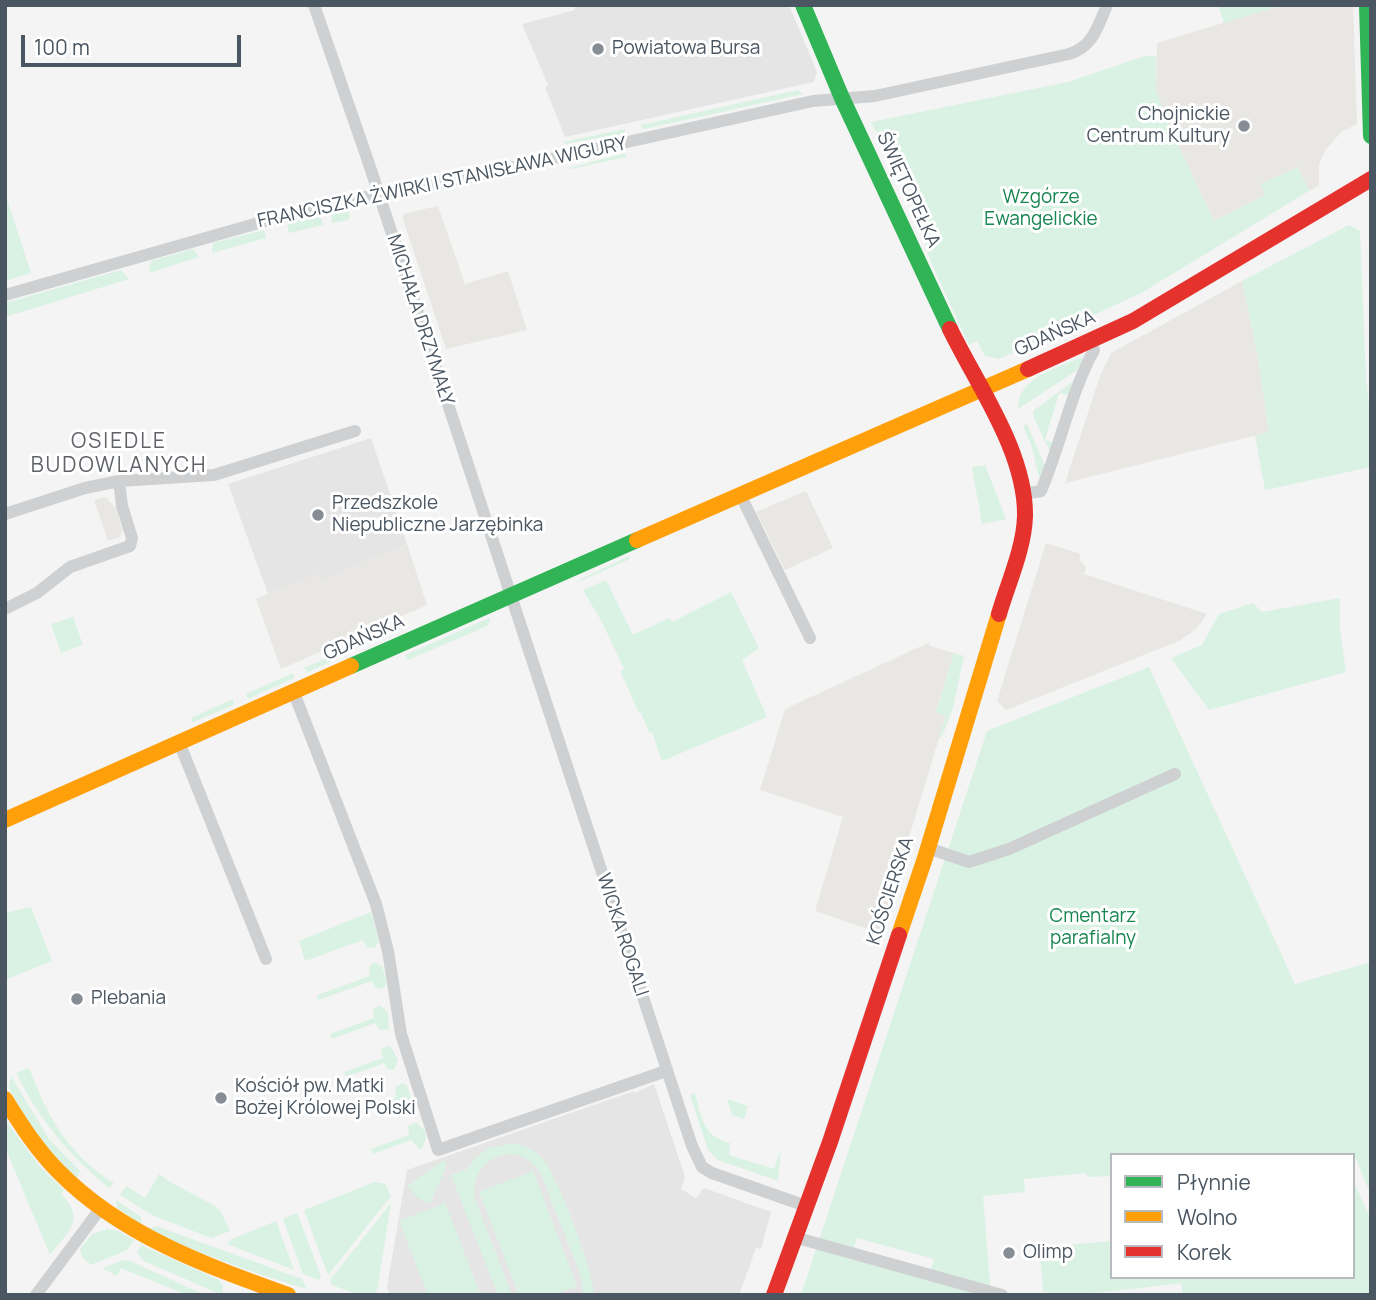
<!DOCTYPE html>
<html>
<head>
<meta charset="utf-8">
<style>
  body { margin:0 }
  #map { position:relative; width:1376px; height:1300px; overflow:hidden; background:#f4f4f4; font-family:Manrope,sans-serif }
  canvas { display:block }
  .frame { position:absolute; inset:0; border:7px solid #4a5661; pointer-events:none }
  .legend { position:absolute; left:1110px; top:1153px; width:245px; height:126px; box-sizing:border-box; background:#fff; border:2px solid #b7bbc0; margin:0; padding:9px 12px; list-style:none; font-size:21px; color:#4a5661 }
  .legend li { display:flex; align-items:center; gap:14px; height:35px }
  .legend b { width:35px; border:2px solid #b7bbc0 }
  .scale { position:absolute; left:21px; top:35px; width:220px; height:32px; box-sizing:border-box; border:4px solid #4a5661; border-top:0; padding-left:9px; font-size:21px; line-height:24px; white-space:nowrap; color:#4a5661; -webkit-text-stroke:5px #fff; paint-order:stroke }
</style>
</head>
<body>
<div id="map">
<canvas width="1376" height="1300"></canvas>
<div class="frame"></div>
<ul class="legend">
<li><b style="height:9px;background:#30b455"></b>Płynnie</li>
<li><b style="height:9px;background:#ff9f0a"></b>Wolno</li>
<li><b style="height:9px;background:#e5322d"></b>Korek</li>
</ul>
<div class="scale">100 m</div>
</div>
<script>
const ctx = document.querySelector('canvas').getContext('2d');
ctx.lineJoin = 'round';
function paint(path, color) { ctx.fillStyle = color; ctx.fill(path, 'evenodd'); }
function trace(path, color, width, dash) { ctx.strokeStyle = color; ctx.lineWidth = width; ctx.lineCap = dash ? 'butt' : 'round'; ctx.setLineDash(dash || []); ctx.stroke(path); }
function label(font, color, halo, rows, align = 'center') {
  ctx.font = font + ' Manrope,sans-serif'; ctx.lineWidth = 6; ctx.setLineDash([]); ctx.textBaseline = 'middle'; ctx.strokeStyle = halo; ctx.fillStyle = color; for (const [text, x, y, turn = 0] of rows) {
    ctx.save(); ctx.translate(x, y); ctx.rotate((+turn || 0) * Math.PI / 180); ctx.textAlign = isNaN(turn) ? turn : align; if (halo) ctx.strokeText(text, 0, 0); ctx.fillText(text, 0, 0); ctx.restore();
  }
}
const commercial = new Path2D(`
  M1282,5h71l4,119 -16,8 -16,19 -6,13v22l-10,5 -11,-24 -33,28 -51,26 -44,-93 -14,-37 1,-48z
  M438,206l27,78 43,-13 19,59 -81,19 -44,-133 4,-3z
  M1242,281l16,76 11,75 -204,51 35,-107 11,-23z
  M806,491l27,57 -48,22 -29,-58z
  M106,497l11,13 5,20 -2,7 -12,4 -14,-41z
  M1046,543l35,11 -2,5 7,8 -2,7 123,40 -10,14 -16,12 -175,70 -9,-9z
  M407,544l20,61 -146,64 -25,-70 63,-27 3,9z
  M928,643l2,3 24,7 -18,58 10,4 -66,218 -65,-22 28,-94 -83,-27 25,-81z`);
const education = new Path2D(`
  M574,5h215l28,67 -3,10 -249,55 -20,-50 3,-2 -26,-61 53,-14z
  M371,438l36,106 -85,37 -3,-8 -51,21 -40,-110z
  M654,1084l31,93 -4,12 15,9 8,-10 67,24 -10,37 -5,-1 -17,47 -350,-2 -2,-6 20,-117 227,-79 1,2z`);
const green = new Path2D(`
  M1218,5h64l-58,18z
  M1145,56h11v35l14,37 44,93 51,-26 -4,-11 37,-17 11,24 -168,102 -142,66 -14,-3 -8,-15 -8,4 -39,-85 -15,-53 5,-5 -20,-38 -15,-17 -14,-25 197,-40z
  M798,90l5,4 -159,35 -3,-2v-2z
  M625,129v4l-60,11 -1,-2z
  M626,153v4l-55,12 -2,-1z
  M5,193l26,80 -26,8z
  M348,207l2,10 -2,3 -16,3 -1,-11z
  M318,215l2,1 3,9 -34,8 -2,-10z
  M1349,225l11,6 6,147 5,44v45l-106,23 -10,-54 14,-4 -11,-75 -16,-76z
  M264,230l2,8 -54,15 1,-10z
  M193,249l6,8 -50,16 2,-12z
  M121,270l8,9 -124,38v-14z
  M1082,357l1,2 -7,12 -58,38c-1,-32 40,-41 64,-52z
  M1072,382l-3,13 -10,-2 -14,47 9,3 -4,9 -16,-34 -1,-7z
  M1027,424l18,42 -3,12 -3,-1 -7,-30 -9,-21z
  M985,465l21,54 -24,5 -10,-57z
  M629,556l1,3 -52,23 -1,-1z
  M606,580l27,55 36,-17 3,4 59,-30 28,56 -17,12 25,57 -105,44 -10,-29h-3l-8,-19h-2l-19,-42 4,-2 -21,-45 -20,-34z
  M1340,598v31l6,43 -137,38 -38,-52 31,-13 17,-31 34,-11 9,9z
  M73,617l10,28 -22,8 -10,-29z
  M489,618l1,3 -3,5 -79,34 -3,-5z
  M350,648l-13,11 -29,13 -4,-4z
  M954,653l10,3 -11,52 -11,29 -3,1 7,-22 -10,-4z
  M1149,667l146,317 76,-22v233l-15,-36 -3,1v-5h-241v21l-25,1 -1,-4 -62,6 1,13 -42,4 8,99h-190l186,-564zM857,1238l77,21 -3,11 -77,-22z
  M293,673l1,5 -44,20 -3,-1 -1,-3z
  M233,699l1,6 -41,17 -2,-4z
  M31,907l21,54 -47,19v-67z
  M371,912l8,29 -4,6 -8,1 -4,-8 -58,21 -6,-20z
  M373,962l9,4 5,17 -3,5 -4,1 -5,-2 -3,-6 -54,19 -1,-5 53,-19 -1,-8z
  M380,1005l8,8 1,16 -9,1 -5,-7 -43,16 -2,-5 44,-16 -1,-9z
  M387,1046l4,1 7,13 -4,10 -7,-1 -3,-6 -38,14 -2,-5 39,-14 -2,-9z
  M29,1068c19,49 39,87 85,115l-5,5c-40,-32 -70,-69 -93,-115z
  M11,1076l38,63 31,32 -3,8c-28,-27 -52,-56 -68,-92z
  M402,1083l5,3 5,15 -3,8 -8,-1 -4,-6 -38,13 -1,-5 38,-13 -1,-9z
  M695,1093c7,25 7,43 35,50l-1,12 45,14 7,-20 -3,32 -60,-21 -10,-10 -18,-55z
  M727,1099l21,7 -4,13 -12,-4z
  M416,1122l9,9 1,8 -4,9 -3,1 -8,-9 -38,14 -2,-5 38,-14 -1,-9z
  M5,1123l4,2 31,42 24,23 -3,4c26,25 6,39 -11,61l-45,-108z
  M513,1143c11,3 21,6 29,15 14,14 53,117 52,137h-11l-1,-16c-10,-26 -20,-51 -30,-76 -4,-12 -8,-26 -15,-35 -25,-31 -70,-5 -62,31l37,96h-14l-47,-120 16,-6 7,-10 14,-11z
  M443,1161l3,2v4l-16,37 -13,-7 -10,-11z
  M533,1171l44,115 -22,9h-36l-40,-103z
  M159,1174l13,9 43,23 6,6 9,19 -19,7 -59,-23 -32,-20 6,-9 19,12z
  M1353,1180l18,40v75h-188l-2,-12c-23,3 -123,17 -138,8l-3,-39 4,-5 68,-6v36h241z
  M374,1182l11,2 6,12 -63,79 -24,-65z
  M116,1200l25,17 1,8 -25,-17z
  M391,1203l-13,83 -3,9h-16l-27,-10 -2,-5z
  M445,1203l35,90 -3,2h-49l-29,-74z
  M297,1213l24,63 -2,4 -16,-6 -20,-55z
  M276,1221l18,49 -67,-26 7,-6z
  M156,1226l146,53 5,10c-57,-17 -105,-34 -159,-60z
  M107,1229l11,2 16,9 -7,10 -36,15 -9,-8 -2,-8 12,-15z
  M141,1245l78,35 4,6 -1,9 -78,-34 -7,-8z
  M124,1260l6,1 75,34h-18l-66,-27 -4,8 -15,-8z`);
const street = new Path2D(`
  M314,5l55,159 323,982 10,21 10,6 94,33
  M5,295l257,-73 89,-23 50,-7 412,-91 62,-5 194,-42c24,-7 29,-28 38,-49
  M740,494l70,144
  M1024,494l17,-3c20,-47 29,-97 53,-141l-3,-8
  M5,514l80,-26 34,-7
  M5,609l32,-16 33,-26 60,-21 2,-8 -10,-32 -3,-25 95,-6 141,-44
  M294,693l82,211 12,47 13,83 37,116 228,-79
  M179,742l87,217
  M928,848l41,14 40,-13 166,-75
  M794,1237l208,58
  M36,1295l64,-86`);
const fast = new Path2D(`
  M803,5l39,93 108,231
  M1367,5l4,131
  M351,666l286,-126`);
const slow = new Path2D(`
  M637,540l391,-171
  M5,820l346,-154
  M899,935l26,-77 74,-244
  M5,1099c16,26 32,51 54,73 62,63 148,94 229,123`);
const jam = new Path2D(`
  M950,329c27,56 76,123 75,187 -1,33 -17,67 -26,98
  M1028,369l105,-48 238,-142
  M774,1295l56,-153 69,-207`);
const markers = [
  [598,49,7,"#868d94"],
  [1244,126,7,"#868d94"],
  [318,515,7,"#868d94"],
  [77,999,7,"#868d94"],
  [221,1098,7,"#868d94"],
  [1009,1253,7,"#868d94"]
];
const poiNames = [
  ["Powiatowa Bursa",612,49],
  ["Chojnickie",1230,115,"right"],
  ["Centrum Kultury",1230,137,"right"],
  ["Przedszkole",332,504],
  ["Niepubliczne Jarzębinka",332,526],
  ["Plebania",91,999],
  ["Kościół pw. Matki",235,1087],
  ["Bożej Królowej Polski",235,1109],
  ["Olimp",1023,1253]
];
const streetNames = [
  ["FRANCISZKA ŻWIRKI I STANISŁAWA WIGURY",442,183,-12],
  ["ŚWIĘTOPEŁKA",908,190,65],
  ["MICHAŁA DRZYMAŁY",420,320,72],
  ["GDAŃSKA",1055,334,-24],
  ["GDAŃSKA",364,638,-24],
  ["KOŚCIERSKA",891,891,-72],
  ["WICKA ROGALI",622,935,72]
];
const parkNames = [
  ["Wzgórze",1041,198],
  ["Ewangelickie",1041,220],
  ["Cmentarz",1093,917],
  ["parafialny",1093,939]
];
const neighbourhoodNames = [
  ["OSIEDLE",119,442],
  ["BUDOWLANYCH",119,466]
];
paint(commercial, '#e8e7e3');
paint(education, '#e6e5e6');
paint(green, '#d9f2e3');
trace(street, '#ced0d2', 12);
trace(fast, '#30b455', 16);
trace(slow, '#ff9f0a', 16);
trace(jam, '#e5322d', 16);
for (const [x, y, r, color] of markers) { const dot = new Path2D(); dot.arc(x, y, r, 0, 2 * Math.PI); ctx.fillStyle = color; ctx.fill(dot); trace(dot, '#fff', 2.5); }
label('19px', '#4a5661', '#fff', poiNames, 'left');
label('19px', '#4a5661', '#fff', streetNames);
label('19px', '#17864f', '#fff', parkNames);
ctx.letterSpacing = '2px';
label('21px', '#5f6368', '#fff', neighbourhoodNames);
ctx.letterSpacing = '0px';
</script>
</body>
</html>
